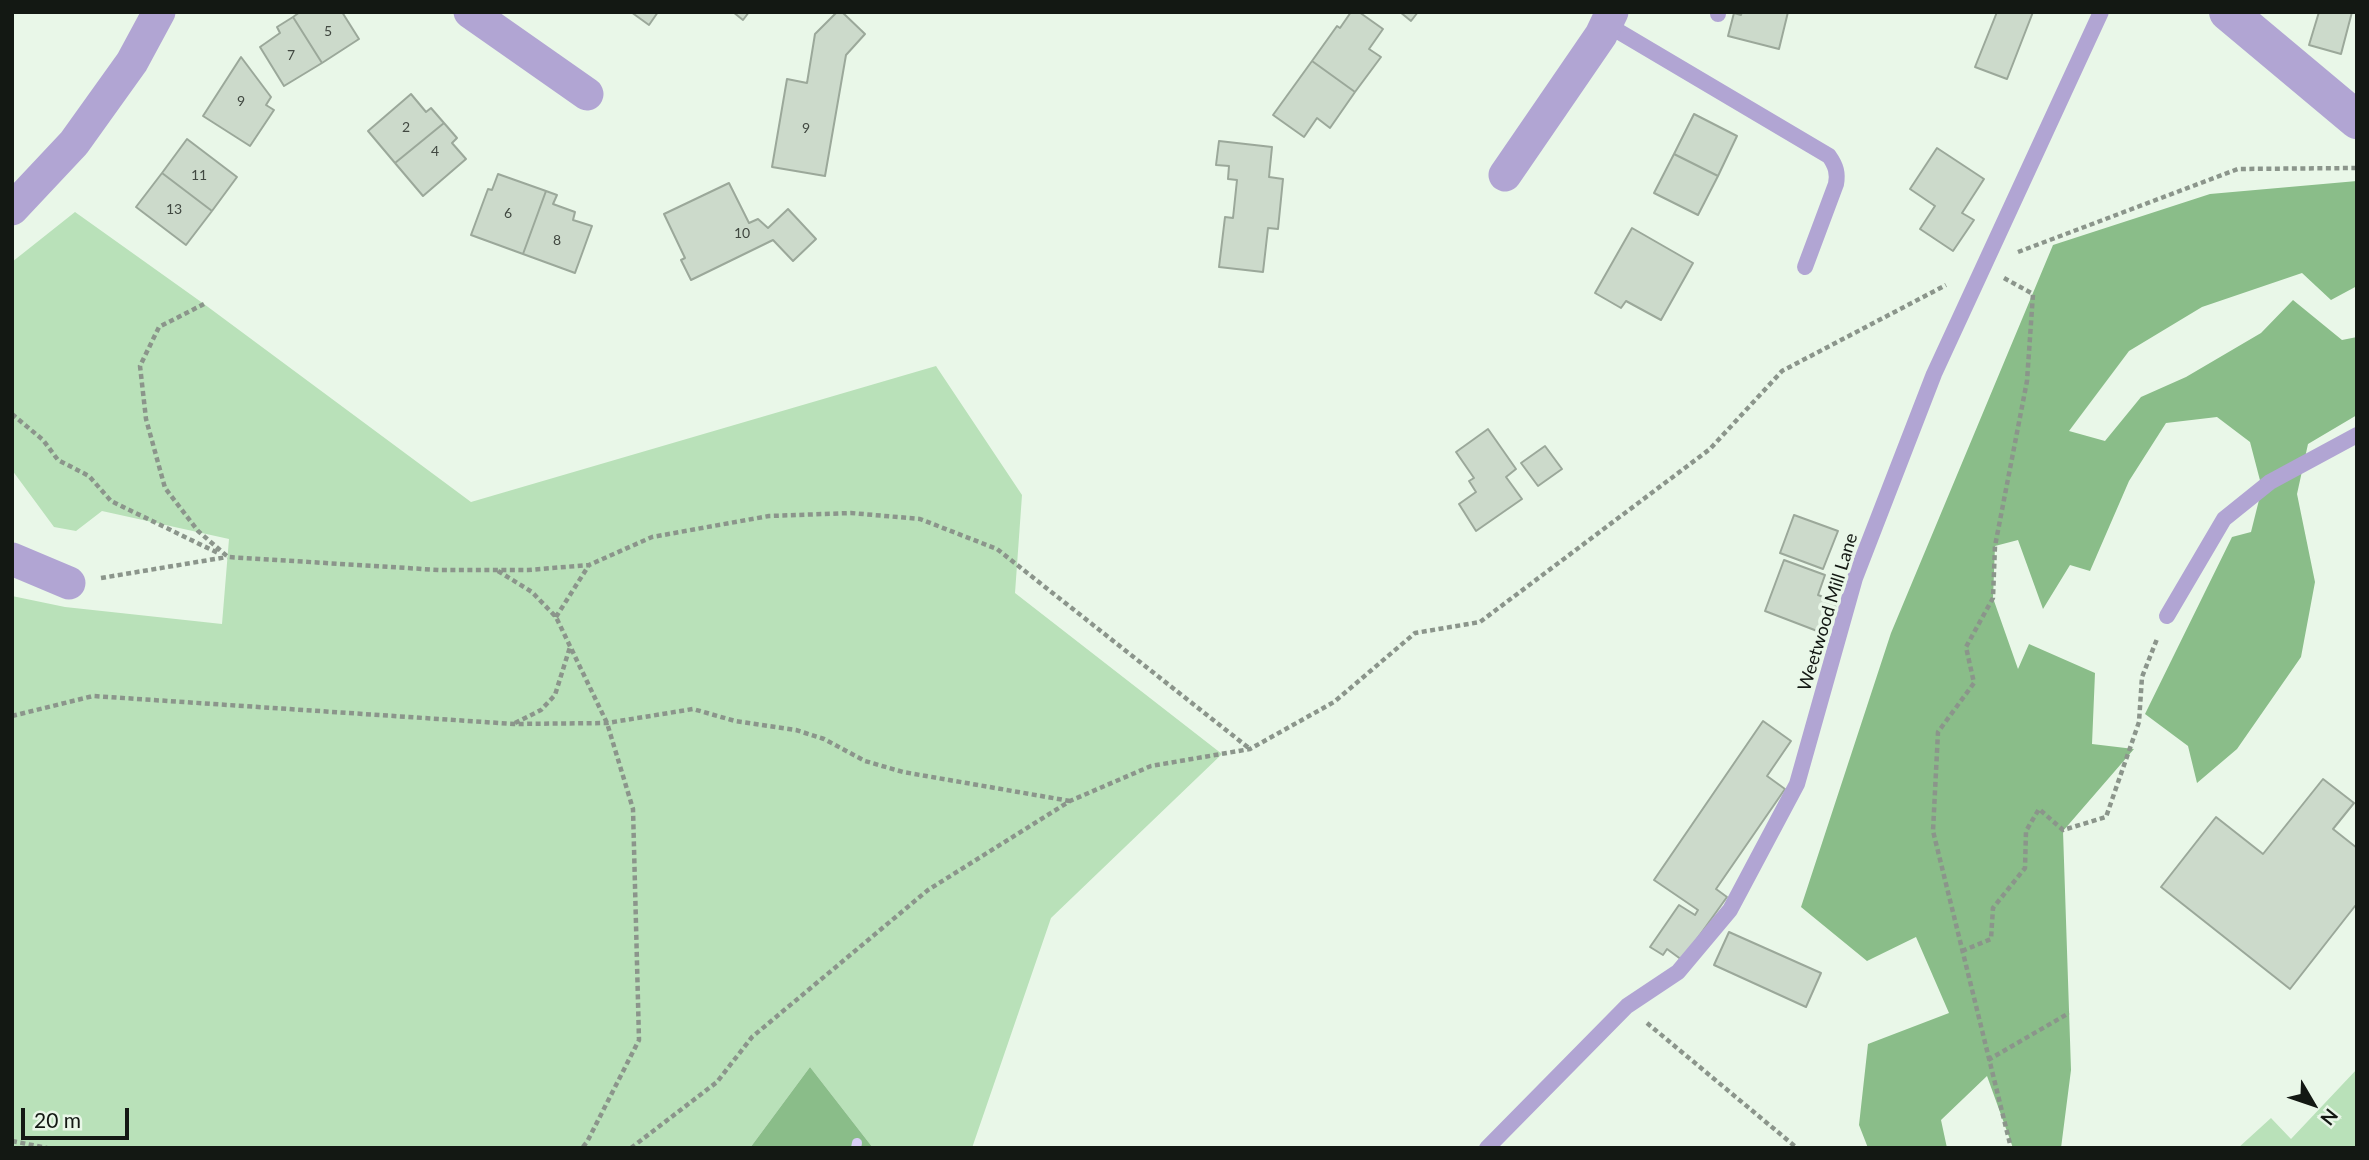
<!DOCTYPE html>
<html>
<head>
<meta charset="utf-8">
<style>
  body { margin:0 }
  #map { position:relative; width:2369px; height:1160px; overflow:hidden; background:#e9f7e8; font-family:Lato,sans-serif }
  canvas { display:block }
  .frame { position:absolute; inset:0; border:14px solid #131813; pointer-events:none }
  .north { position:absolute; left:2278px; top:1069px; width:70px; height:70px; -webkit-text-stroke:5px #e9f7e8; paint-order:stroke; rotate:129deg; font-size:19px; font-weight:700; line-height:28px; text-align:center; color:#131813 }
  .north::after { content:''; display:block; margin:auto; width:24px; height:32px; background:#131813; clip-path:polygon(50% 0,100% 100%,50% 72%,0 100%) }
  .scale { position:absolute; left:21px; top:1108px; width:108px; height:32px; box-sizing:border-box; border:4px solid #131813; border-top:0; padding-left:9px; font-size:21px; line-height:24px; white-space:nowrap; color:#131813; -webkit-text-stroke:5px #e9f7e8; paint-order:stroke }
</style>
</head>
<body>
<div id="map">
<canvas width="2369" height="1160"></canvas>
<div class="frame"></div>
<div class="north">N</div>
<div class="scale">20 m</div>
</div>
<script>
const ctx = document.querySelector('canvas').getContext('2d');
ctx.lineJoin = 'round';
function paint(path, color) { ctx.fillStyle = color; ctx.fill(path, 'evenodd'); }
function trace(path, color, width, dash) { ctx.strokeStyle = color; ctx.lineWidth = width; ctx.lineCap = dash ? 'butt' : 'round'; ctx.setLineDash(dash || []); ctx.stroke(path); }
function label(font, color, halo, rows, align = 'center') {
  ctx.font = font + ' Lato,sans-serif'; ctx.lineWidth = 7; ctx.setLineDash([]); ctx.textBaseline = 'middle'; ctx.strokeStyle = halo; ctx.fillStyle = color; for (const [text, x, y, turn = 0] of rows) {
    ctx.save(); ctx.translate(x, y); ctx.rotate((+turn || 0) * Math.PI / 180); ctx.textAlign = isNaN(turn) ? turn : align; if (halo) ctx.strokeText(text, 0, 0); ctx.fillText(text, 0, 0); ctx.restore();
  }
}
const green = new Path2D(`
  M75,212l129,92 267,198 465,-136 86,129 -7,98 207,161 -171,164 -79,230h-99l-63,-81 -60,81h-738v-552l53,11 157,17 7,-85 -127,-28 -26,20 -22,-4 -42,-57v-208z
  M2357,1069v79h-119l33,-30 20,21z`);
const forest = new Path2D(`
  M2357,181v105l-26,14 -29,-27 -100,34 -73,44 -60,80 36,10 36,-44 45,-20 75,-44 32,-33 49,40 15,-3v78l-49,29 -11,50 18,88 -14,75 -64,92 -40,34 -9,-37 -43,-32 87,-177 19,-5 11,-44 -12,-46 -33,-25 -51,6 -37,58 -39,90 -20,-6 -27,44 -25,-69 -23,6 -2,52 25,71 11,-25 66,29 -3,71 42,5 -71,82 8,239 -10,78h-48l-26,-72 -46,44 6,28h-79l-9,-23 9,-81 81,-31 -33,-76 -49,24 -66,-54 90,-274 162,-388 157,-51z
  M810,1067l63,81h-123z`);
const stream = new Path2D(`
  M856,1148l1,-5`);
const building = new Path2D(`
  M300,12h42l17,27 -37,24 -29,-46z
  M631,12h27l-9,13z
  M733,12h16l-6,8z
  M837,12h5l23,22 -19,21 -21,121 -53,-9 15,-88 20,4 8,-49z
  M1351,12h8l24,17 -14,20 12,8 -26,35 -43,-31 25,-35 3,2z
  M1400,12h18l-7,9z
  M1742,12h46l-9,37 -51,-13 6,-23 7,2z
  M1997,12h36l-26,67 -32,-12z
  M2319,12h33l-11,42 -32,-9z
  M293,17l29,46 -38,23 -24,-39 20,-14 -3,-6z
  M241,57l30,40 -5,8 8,5 -24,36 -47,-30z
  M1312,61l43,31 -25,36 -13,-10 -13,19 -31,-22z
  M411,94l15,18 5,-4 13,15 -49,40 -27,-32z
  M1694,114l43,22 -19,40 -44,-22z
  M444,123l13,15 -5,5 14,16 -43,37 -28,-33z
  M187,139l50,38 -25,34 -50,-38z
  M1219,141l53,6 -3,30 14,2 -5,50 -10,-1 -5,44 -44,-5 6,-50 8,1 4,-38 -9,-1 1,-13 -13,-1z
  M1937,148l47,31 -22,34 12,7 -21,31 -33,-22 15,-23 -25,-17z
  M1674,154l44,22 -20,39 -44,-22z
  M162,173l50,38 -26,34 -50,-38z
  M498,174l48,17 -23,63 -52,-19 17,-46 4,1z
  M729,183l20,40 9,-4 10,9 20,-19 28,30 -23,22 -20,-21 -82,40 -10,-20 4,-2 -21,-44z
  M546,191l11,4 -4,9 22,8 -2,8 19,6 -17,47 -52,-19z
  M1632,228l61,35 -32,57 -35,-19 -5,7 -26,-15z
  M1488,429l28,40 -10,8 16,22 -46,32 -17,-27 17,-12 -7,-11 5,-3 -18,-26z
  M1545,446l17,23 -24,17 -17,-23z
  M1794,515l44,16 -15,38 -43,-16z
  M1784,560l41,15 -7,20 19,7 -12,32 -60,-23z
  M1763,721l28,20 -24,35 18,13 -69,100 11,8 -45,63 -15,-11 -4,6 -13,-8 29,-42 16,10 3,-5 -44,-30z
  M2323,779l31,24 -21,26 24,19v60l-2,-2 -65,83 -129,-102 55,-70 47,37z
  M1729,932l92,41 -15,34 -92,-42z`);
const path = new Path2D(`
  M2018,252l220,-83 119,-1
  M2004,278l29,16 -6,87 -32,165 -2,52 -27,49 8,36 -36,49 -5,99 78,317
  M204,304l-45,23 -19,39 6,53 19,69 33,43 30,26 211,13h89l61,-5 63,-28 117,-21 82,-3 69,6 77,30 253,200
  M12,414l31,26 15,20 31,16 22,25 109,53
  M498,571l34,21 24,25 51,106 26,86 6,231 -52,102 -5,6
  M101,578l126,-21
  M556,617l33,-52
  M12,716l81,-20 421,28 93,-1 86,-14 42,12 61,9 28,9 41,22 38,11 167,29
  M515,723l26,-13 14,-15 15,-48
  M1962,951l29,-12 2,-31 32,-40 1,-37 13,-22 24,21 43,-13 33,-95 3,-45 15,-38
  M1647,1023l150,125
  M1988,1060l81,-47
  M12,1141l35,7
  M631,1148l86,-66 35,-45 176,-147 142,-89 81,-35 99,-17 84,-47 81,-69 65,-11 230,-173 72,-78 164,-86`);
const service = new Path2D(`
  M1718,14v-2
  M1606,24l223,132c7,10 9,17 7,28l-31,83
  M2167,616l57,-97 46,-37 87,-47
  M1487,1148l140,-142 51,-34 52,-62 67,-126 58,-206 79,-204 167,-362`);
const minor = new Path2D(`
  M470,12l117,82
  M1505,175l96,-140 11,-23
  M12,209l62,-66 58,-81 27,-50
  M12,559l57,24`);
const tertiary = new Path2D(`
  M2228,12l129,108`);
const numberNames = [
  ["5",328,31],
  ["7",291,55],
  ["9",241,101],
  ["2",406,127],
  ["9",806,128],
  ["4",435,151],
  ["11",199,175],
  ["13",174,209],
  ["6",508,213],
  ["10",742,233],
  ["8",557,240]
];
const streetNames = [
  ["Weetwood Mill Lane",1828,612,-73]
];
paint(green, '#b9e1b9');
paint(forest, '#8abd89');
trace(stream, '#d8cef5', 10);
paint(building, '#ccdacb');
trace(building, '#9ba89a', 2);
trace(path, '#8b958b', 4.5, [5, 3.5]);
trace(service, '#b1a5d3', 16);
trace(minor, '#b1a5d3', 33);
trace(tertiary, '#b1a5d3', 38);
label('14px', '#414841', null, numberNames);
label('18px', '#131813', '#e9f7e8', streetNames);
</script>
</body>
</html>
